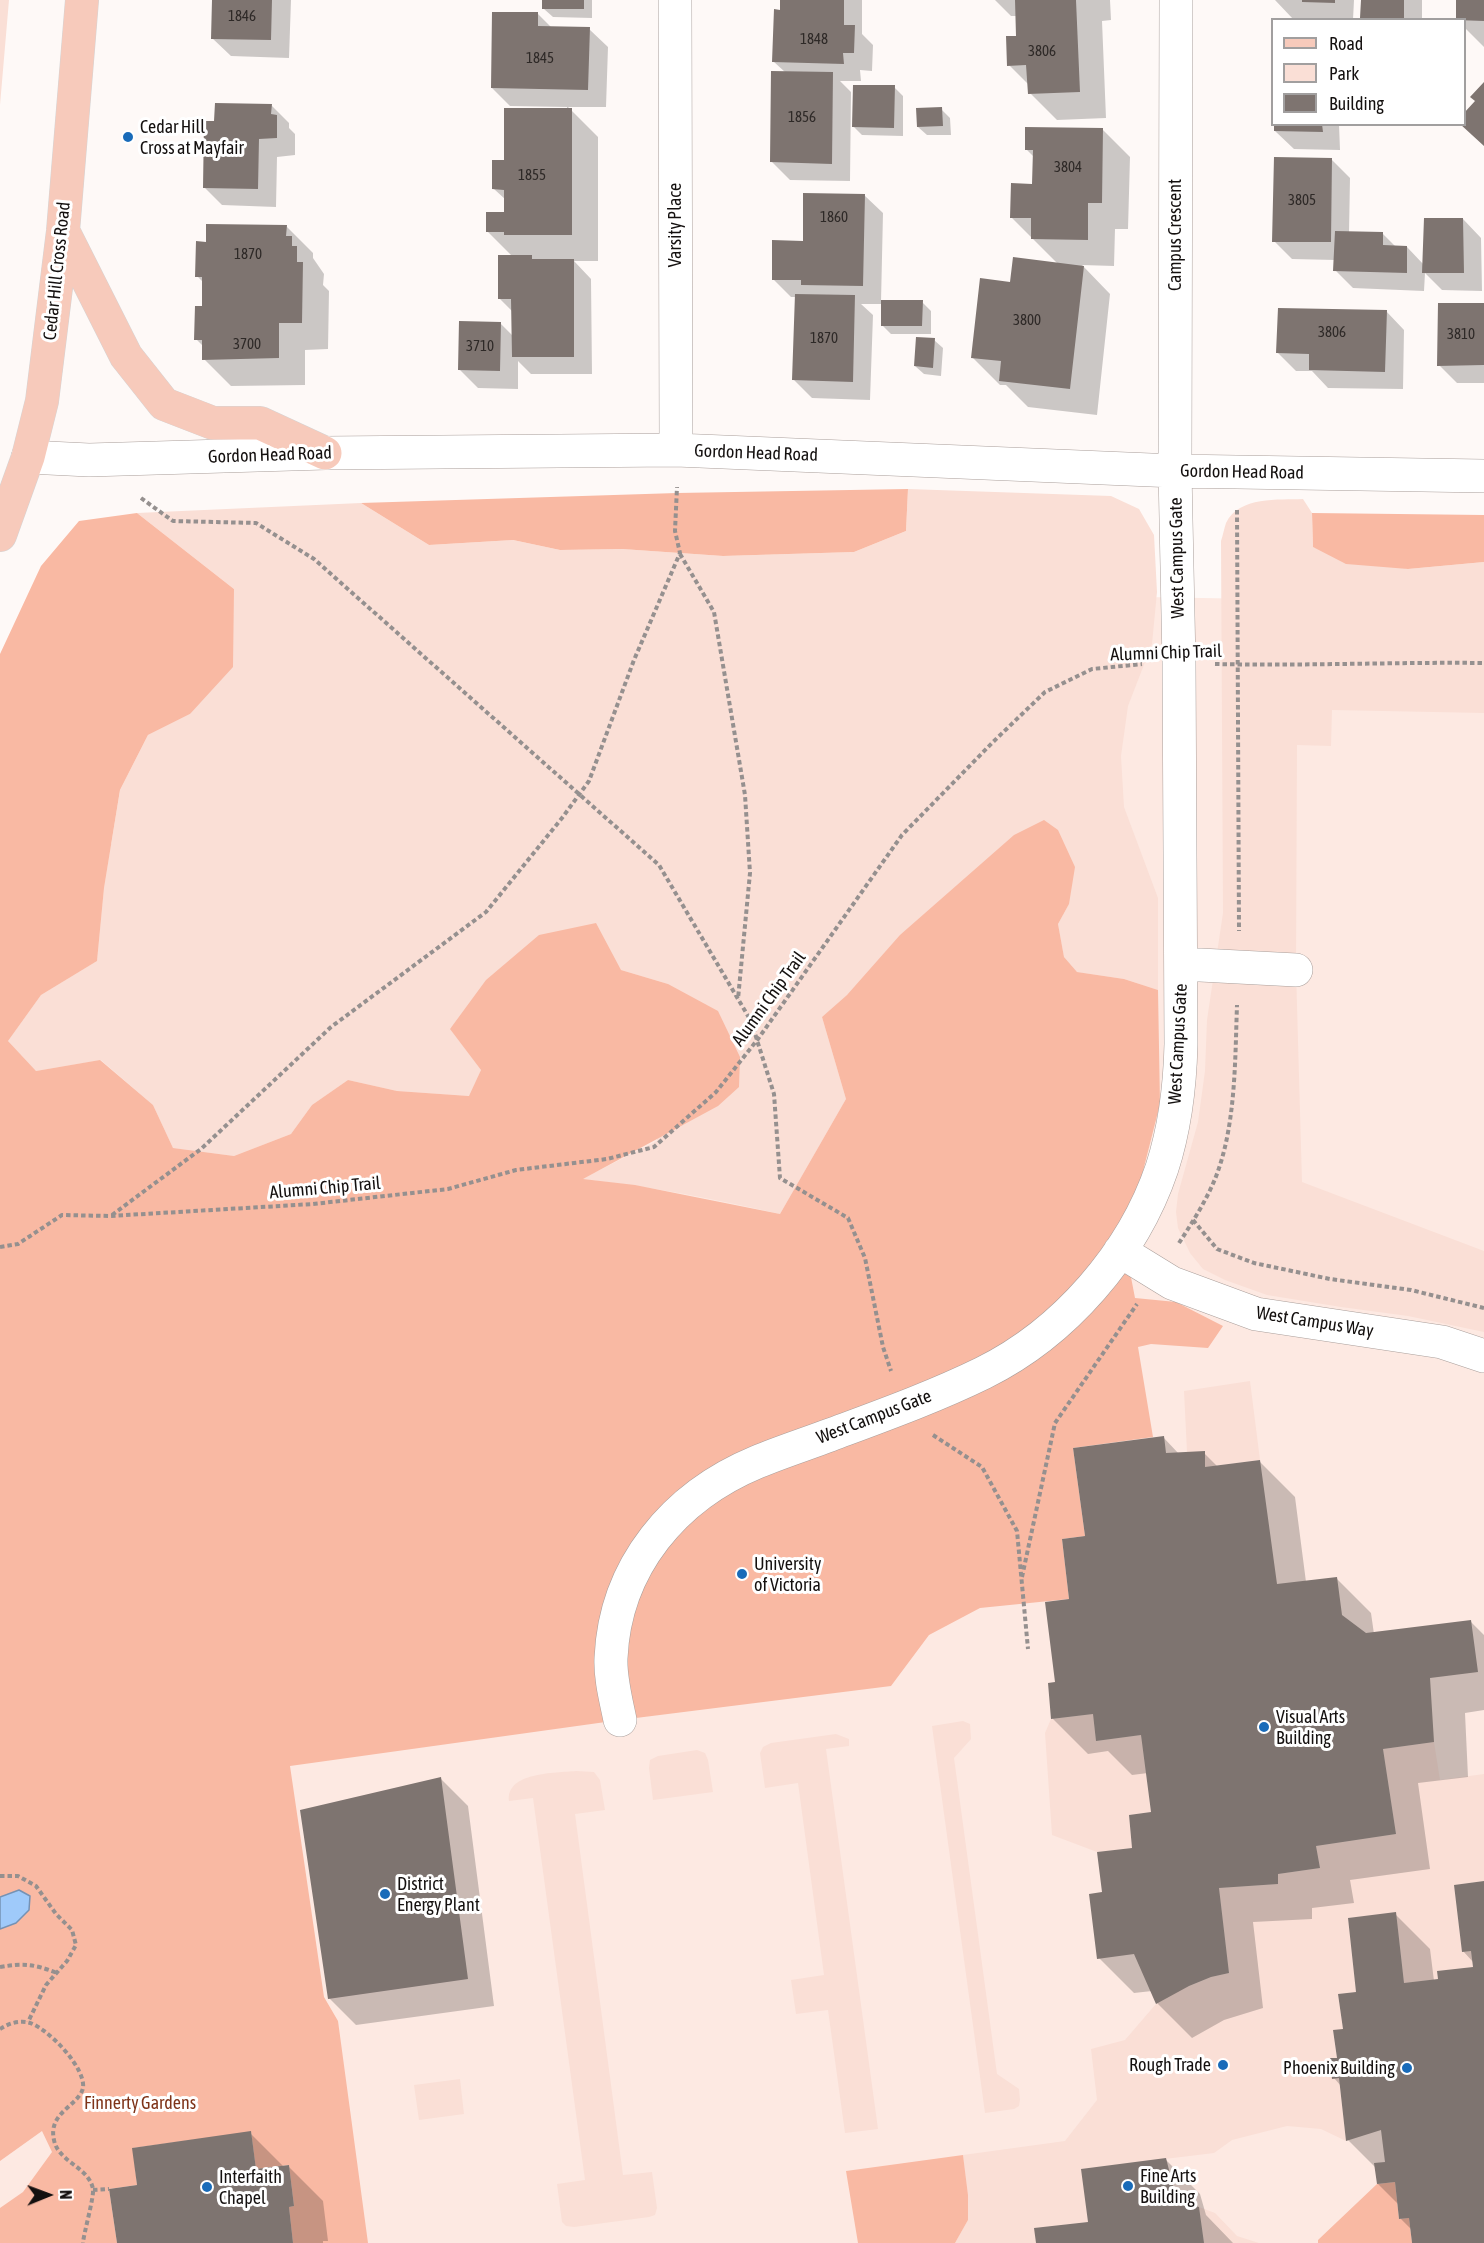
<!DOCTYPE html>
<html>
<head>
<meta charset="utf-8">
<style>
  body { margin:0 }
  #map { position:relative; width:1484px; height:2243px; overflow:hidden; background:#fef9f7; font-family:"Asap Condensed",sans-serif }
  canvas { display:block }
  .legend { position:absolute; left:1271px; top:18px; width:195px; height:108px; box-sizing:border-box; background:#fff; border:2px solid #a19f9f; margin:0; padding:8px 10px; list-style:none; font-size:18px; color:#14100f }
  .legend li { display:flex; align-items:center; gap:12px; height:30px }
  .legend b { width:30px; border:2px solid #a19f9f }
  .north { position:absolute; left:18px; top:2165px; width:60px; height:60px; -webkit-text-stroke:4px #fff; paint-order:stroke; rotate:89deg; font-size:16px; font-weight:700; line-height:24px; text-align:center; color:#14100f }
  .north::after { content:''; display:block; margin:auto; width:21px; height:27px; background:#14100f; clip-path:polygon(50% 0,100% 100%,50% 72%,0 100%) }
</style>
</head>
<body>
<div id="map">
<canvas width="1484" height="2243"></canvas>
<ul class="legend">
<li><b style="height:8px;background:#f7cabb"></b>Road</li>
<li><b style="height:16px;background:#fadfd6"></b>Park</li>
<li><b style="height:16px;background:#7e7470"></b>Building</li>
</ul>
<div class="north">N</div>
</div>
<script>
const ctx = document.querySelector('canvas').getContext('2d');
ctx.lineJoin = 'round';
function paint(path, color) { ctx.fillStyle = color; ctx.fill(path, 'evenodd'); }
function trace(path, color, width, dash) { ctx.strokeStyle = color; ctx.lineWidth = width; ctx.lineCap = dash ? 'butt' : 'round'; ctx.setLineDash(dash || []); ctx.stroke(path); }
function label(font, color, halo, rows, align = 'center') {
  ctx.font = font + ' "Asap Condensed",sans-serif'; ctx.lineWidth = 6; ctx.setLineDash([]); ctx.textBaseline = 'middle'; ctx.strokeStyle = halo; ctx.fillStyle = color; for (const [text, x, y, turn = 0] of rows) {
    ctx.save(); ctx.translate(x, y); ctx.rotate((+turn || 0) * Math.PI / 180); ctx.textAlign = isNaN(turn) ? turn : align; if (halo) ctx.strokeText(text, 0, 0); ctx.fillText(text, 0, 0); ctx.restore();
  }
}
const built = new Path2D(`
  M582,587l902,16v1640h-1484v-1338z`);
const green = new Path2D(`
  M0,0h9l-9,105z
  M908,489l203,7 28,13 15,26 3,57 -5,52 -24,62 -7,50 3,51 34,91v92l-34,-11 -47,-7 -13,-15 -6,-33 11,-20 -222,91 -25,22 24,82 -66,115c-66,-15 -131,-28 -198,-35l75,-38 11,-157 -47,-14 -171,58 31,42 -11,26 -73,-5 -49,-11 -36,25 -21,29 -57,22 -61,-8 -20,-43 -52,-45 -65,11 -28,-30 33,-46 56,-34 7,-73 16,-98 28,-55 42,-21 44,-125 -97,-76 224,-10 68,42 84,-5 47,10 62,-1 101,7 131,-4 52,-21z
  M1303,499l9,14 1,34 95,22 76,-7v151l-152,-3 -1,36 -34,-1 -1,225 6,212 182,69v81l-76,-16 -67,-9 -74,-12 -42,-15 -22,-11 -13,-16 -12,-25 -2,-16 2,-18 20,-72 7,-51 2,-51 16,-107 -2,-372c2,-6 3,-12 5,-18 13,-27 53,-23 77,-24z
  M1250,1381l10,79 -55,7 -18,-15 -3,-61z
  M1093,1714l3,27 45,-6 10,77 -22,3 3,33 -35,4 -45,-17 -7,-102 6,-14z
  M963,1721l7,3 1,15 -17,19 43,316 22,15 1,11 -1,6 -5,3 -29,4 -53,-387z
  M836,1734l13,5v7l-23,3 52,380 -33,4 -17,-123 -32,4 -5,-34 33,-5 -26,-192 -33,5 -5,-35 3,-6 8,-4z
  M1434,1742l6,38 44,-6v107l-30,4 8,67 9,-1 2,16 -36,4 1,8 -34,4 -8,-70 -48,5 8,74 -18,2 5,35 -10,2 4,27 -7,1 2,19h7l7,63 -25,-12 -34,-3 -55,14 -18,13 -132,16 6,53 -53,6 1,15h-81l13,-23v-25l-5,-40 102,-14 32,-41 -6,-51 34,-9 31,-36 17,-11 38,-16 18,-4 -10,-85 59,-4v-10l42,-6 -4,-22 80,-12 -13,-85z
  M697,1750l8,3 3,7 5,32 -60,8 -4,-32 1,-8 8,-4z
  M576,1771l18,1 6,8 5,30 -30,4 48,361 29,-3 5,36 -2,7 -6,2 -75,10 -8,-1 -4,-4 -5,-38 28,-4 -52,-382 -24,3c-3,-29 46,-28 67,-30z
  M460,2079l4,35 -45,6 -5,-35z
  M1199,2207l16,6 22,23 22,7h-55z`);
const forest = new Path2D(`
  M908,489l-2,42 -52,21 -131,4 -101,-7 -62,1 -47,-10 -84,5 -68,-42 316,-10z
  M137,513l97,76 -1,78 -43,47 -42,21 -28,55 -16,98 -7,73 -56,34 -33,46 28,30 64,-11 53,45 20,43 61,8 57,-22 21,-29 36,-25 49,11 72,5 12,-26 -31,-41 36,-49 53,-45 57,-12 25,47 47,14 50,27 22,46 -1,30 -21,19 -135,73 52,6 145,29 66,-115 -24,-82 25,-22 53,-60 114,-100 30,-15 14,10 17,37 -6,37 -11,20 6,33 13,15 47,7 34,11 2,114 -19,75 -20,46 14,73 41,4 47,24 -15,22 -57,-4 -13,3 15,90 -80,11 12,88 -23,3 7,60 -89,9 -51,27 -38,51 -271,34 -330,46 34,231 14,24 30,222h-75l-4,-36 5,-1 -5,-41 -33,4 -5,-37 -118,16 4,37 -28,4 8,54h-117v-35l23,-16 29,-40 -10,-21 -42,30v-1507l41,-88 38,-45z
  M1312,513l172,2v47l-76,7 -62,-5 -33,-17z
  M963,2155l5,40v25l-13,23h-97l-12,-72z
  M1395,2182l4,37 10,-1 3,25h-94v-3l59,-56z`);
const water = new Path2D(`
  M19,1890l11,6 -1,14 -13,13 -16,6v-32z`);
const shadow = new Path2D(`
  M214,0h77l-2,58 -58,-2 -19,-18z
  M544,0h48v18l-39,-1 -9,-8z
  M781,0h81v34l11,11 -1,26 -12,-1 1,11h-21l11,11 -1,89 -60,-1 -18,-18 13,-90 -11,-10z
  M995,0h115l1,20 -9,1 4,97 -49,2 -27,-27 -1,-8 -20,-20 9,-28 -1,-21h-6z
  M1275,0h79l-1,20 -60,-1z
  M1362,0h60v20h-58l-2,-3z
  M1458,0h26v47l-20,-20v-7z
  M538,14l14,14 37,1 19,18 -2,60h-38l30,30v124h-24l17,18 1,95h-61l-13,-13v28l-40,-1 -18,-18 40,-47 13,13v-24l-14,-14 13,-42 -24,-24 18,-18v-14l-12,-11 12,-27 61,-52v-3l-57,-1 -18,-18z
  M894,87l9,9v40l-41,-1 -9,-9z
  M271,105l18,18v5l6,6v21l-18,2 -1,50 -54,-2 -18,-18z
  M941,109l9,9 1,17h-24l-9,-8z
  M1275,124h64l1,26 -46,-1 -19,-18z
  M1103,130l27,27 -2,72h-13l-1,37 -32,-1 28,29 -13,121 -69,-8 -22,-22h-6l-27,-27 39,-75 46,-19 -46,-46 22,-33 1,-27 -8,-8z
  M1331,159l19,19 -1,55 34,1 13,13h11l17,18 39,-46 18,19 1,53 -40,-1 -17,-17 -1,18 -71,-3 -18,-18v-10l-43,-1 -18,-18z
  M864,195l19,18 -2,89h41l9,9v23h-40l-9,-9 1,-21h-22l12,11 -3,85 -58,-2 -18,-18 2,-83h-5l-18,-18 31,-37z
  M286,226l27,27v5l11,16 -1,11 6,6 -1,58 -23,1v35l-74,1 -27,-27v-12l-8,-8 7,-32 1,-24 -7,-7 10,-33z
  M1484,304v79h-27l-18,-18z
  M1386,311l18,19 -1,59 -75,-1 -16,-17h-16l-18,-18z
  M934,340l9,8 -2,28 -17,-2 -9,-8z
  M1163,1437l16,17 25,-1 14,14 42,-5 35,35 11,85 30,-4 35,35 3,21 97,-12 13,13v75l-19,3 3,64 -50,6 12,86 -80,11 4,23 -42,5v11l-59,3 10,86 -39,12 -32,18 -35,-35 -5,-12 -18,2 -35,-35 4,-64 31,-45 19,-36 -5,-40 -16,2 -24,-24 -20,3 -35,-35 3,-35 15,-84 15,-63z
  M441,1779l27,27 26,200 -138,19 -27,-27z
  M1484,1883v360h-71l-2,-14 -10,-10 -2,-14 -21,-21 -1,-15 -29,-29 -7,-54 -7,-8 11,-47 12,-38 38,-79 35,35 4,32 41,-13 -1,-5 -11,-12z
  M250,2133l34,34 4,-1 35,35 5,40h-5v2h-205l21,-57z
  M1165,2159l35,35 6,21 27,28h-195l51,-20z`);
const building = new Path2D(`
  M212,0h60l-1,40 -60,-1z
  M542,0h42v9h-42z
  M780,0h64v25h11l-1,28h-11l1,11 -72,-2 2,-53 6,1z
  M1015,0h61l4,92 -52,2 -2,-29 -19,1 -1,-30h10z
  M1302,0h33v3l-33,-1z
  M1361,0h43v19l-44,-1z
  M1456,0h28v21l-28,-1z
  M492,12h46v14l52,1 -2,63 -97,-2z
  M771,71l62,1 -1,92 -62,-2z
  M1484,82v64l-24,-22h4v-11l11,-12 -5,-4z
  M853,85h42l-1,43 -42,-1z
  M215,103l57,1 -1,10 6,1v23l-18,1 -1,50 -55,-1 1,-67h10z
  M942,107l1,19 -26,1 -1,-19z
  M504,108h68v127h-68v-3h-18v-20h18v-22l-12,-1v-29h12z
  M1274,124h48l1,8 -49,-1z
  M1025,127l78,1 -1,75h-14v37l-57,-1v-21h-21l1,-35 21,1 1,-34h-8z
  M1274,157l58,1 -1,84h-59z
  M803,193l62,1 -2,92 -62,-1v-5h-29v-40l31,1z
  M1424,218h39l1,55h-42z
  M206,224l81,1 -1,11h6v10h5v16h6l-1,61h-23v35l-77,2v-20h-8l1,-34h7v-29h-7l1,-36 10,1z
  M1335,231l48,1v13l24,1v27l-74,-2z
  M498,255h34v4h42v98h-62l-1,-58h-13z
  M1013,257l71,9 -14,123 -71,-8 2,-20 -30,-3 9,-80 30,4z
  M795,294l60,1 -2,87 -61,-2z
  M881,300h42l-1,26h-41z
  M1438,303h46v62l-47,1z
  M1278,308l109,2 -2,62 -76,-2v-16l-33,-1z
  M459,321l42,1 -1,49 -42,-1z
  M916,337l19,1 -2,30 -19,-2z
  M1164,1436l2,17 39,-2v16l55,-7 17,124 60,-7 5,38 24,18 105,-13 7,52 -48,6 4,64 -51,7 13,85 -80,12 4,22 -42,6v10l-59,4 10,85 -18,4 -22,9 -33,18 -22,-50 -37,5 -8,-65 13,-2 -5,-40 35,-4 -3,-33 22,-3 -10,-77 -45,6 -3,-27 -42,5 -3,-36 7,-1 -10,-80 24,-3 -7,-60 23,-3 -12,-88z
  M441,1777l27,202 -140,20 -28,-189z
  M1484,1881v362h-72l-3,-25 -10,1 -4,-37 -18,2 -3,-21 11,-1 -4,-32 -35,11 -7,-63 -7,1 -2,-21h7l-4,-28 10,-1 -5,-35 18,-2 -8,-74 48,-6 8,71 34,-4 -1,-8 36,-4 -2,-16 -9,1 -8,-67z
  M251,2131l5,38 33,-4 5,41 -5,1 4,36h-176l-8,-54 28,-4 -5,-37z
  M1166,2158l11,44 22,5 5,36h-168l-2,-15 54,-6 -7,-53z`);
const path = new Path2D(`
  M141,498l32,23 83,2 58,36 345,306 92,156 23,73 6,84 68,40 17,40 18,89 8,24
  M1237,510l2,421
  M680,554l34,58 31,183 5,78 -12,126
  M1215,664c90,2 179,-2 269,-1
  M112,1215l89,-66 130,-122 155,-115 76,-94 27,-37 45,-121 46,-107 -5,-22 2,-44
  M1193,1220l24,29 37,14 76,16 81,11 73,18
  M1179,1243c13,-20 27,-42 36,-64 21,-52 20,-119 22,-174
  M0,1247l18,-3 44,-29 48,1 203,-12 135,-15 68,-19 91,-11 47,-12 62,-55 42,-53 144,-204 91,-93 52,-50 47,-23 50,-5
  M933,1435l49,32 35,64 11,118
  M1022,1577l33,-154 82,-119
  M0,1876h18l18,10 20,28 16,16 4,15 -9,16 -21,24 -18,37
  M0,1967c24,-4 34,-3 57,6
  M0,2029c8,-5 16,-8 26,-7 19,2 65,50 56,69 -7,16 -34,23 -28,49 4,22 35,27 39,49 1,9 -9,43 -10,54
  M93,2190l16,-1`);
const minor = new Path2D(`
  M675,0l1,450
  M28,457l61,3 236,-7 351,-3 499,21 309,5
  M1181,964l115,6
  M1120,1251l52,32 84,31 186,28 42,14
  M620,1720c-4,-20 -10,-42 -9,-62 4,-92 64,-162 146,-196 24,-10 49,-18 73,-27 51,-19 104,-38 153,-62 81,-40 150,-119 179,-205 13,-40 18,-82 19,-124l-2,-381 -4,-192 1,-471`);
const major = new Path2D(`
  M63,231l63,125 38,48 49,19h47l65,30
  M0,535l28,-78 14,-56 21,-170 19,-231`);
const markers = [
  [128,137,6,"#196bb9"],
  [742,1574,6,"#196bb9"],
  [1264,1727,6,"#196bb9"],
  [385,1894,6,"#196bb9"],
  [1223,2065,6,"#196bb9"],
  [1407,2068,6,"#196bb9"],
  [1128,2186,6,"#196bb9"],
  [207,2187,6,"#196bb9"]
];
const numberNames = [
  ["1846",242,16],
  ["1848",814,39],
  ["3806",1042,51],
  ["1845",540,58],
  ["1856",802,117],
  ["3804",1068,167],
  ["1855",532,175],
  ["3805",1302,200],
  ["1860",834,217],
  ["1870",248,254],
  ["3800",1027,320],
  ["3806",1332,332],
  ["3810",1461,334],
  ["1870",824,338],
  ["3700",247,344],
  ["3710",480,346]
];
const poiNames = [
  ["Cedar Hill",140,127],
  ["Cross at Mayfair",140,148],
  ["University",754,1564],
  ["of Victoria",754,1585],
  ["Visual Arts",1276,1717],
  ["Building",1276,1738],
  ["District",397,1884],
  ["Energy Plant",397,1905],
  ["Rough Trade",1211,2065,"right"],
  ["Phoenix Building",1395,2068,"right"],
  ["Fine Arts",1140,2176],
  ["Building",1140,2197],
  ["Interfaith",219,2177],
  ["Chapel",219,2198]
];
const streetNames = [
  ["Varsity Place",675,225,-90],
  ["Campus Crescent",1175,235,-90],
  ["Cedar Hill Cross Road",57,271,-84],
  ["Gordon Head Road",756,453,2],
  ["Gordon Head Road",270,455,-2],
  ["Gordon Head Road",1242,472,1],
  ["West Campus Gate",1177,558,-91],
  ["Alumni Chip Trail",1166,653,-2],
  ["Alumni Chip Trail",769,999,-54],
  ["West Campus Gate",1178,1044,-87],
  ["Alumni Chip Trail",325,1188,-5],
  ["West Campus Way",1315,1322,9],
  ["West Campus Gate",874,1417,-21]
];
const parkNames = [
  ["Finnerty Gardens",140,2103]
];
paint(built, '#fde9e2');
paint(green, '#fadfd6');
paint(forest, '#f9b9a3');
paint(water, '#9fcafa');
trace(water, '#7592b4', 1.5);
paint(shadow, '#0003');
paint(building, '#7e7470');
trace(minor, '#aa9f9b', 34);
trace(major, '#d5d4d4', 34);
trace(path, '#95908f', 4, [4.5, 3]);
trace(minor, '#fff', 33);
trace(major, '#f7cabb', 33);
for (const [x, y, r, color] of markers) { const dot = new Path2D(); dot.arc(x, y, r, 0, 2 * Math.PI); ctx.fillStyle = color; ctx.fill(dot); trace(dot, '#fff', 2); }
label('15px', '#2e2927', null, numberNames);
label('18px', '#14100f', '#fff', poiNames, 'left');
label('18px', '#14100f', '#fff', streetNames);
label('18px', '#7f3419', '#fff', parkNames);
</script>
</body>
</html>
